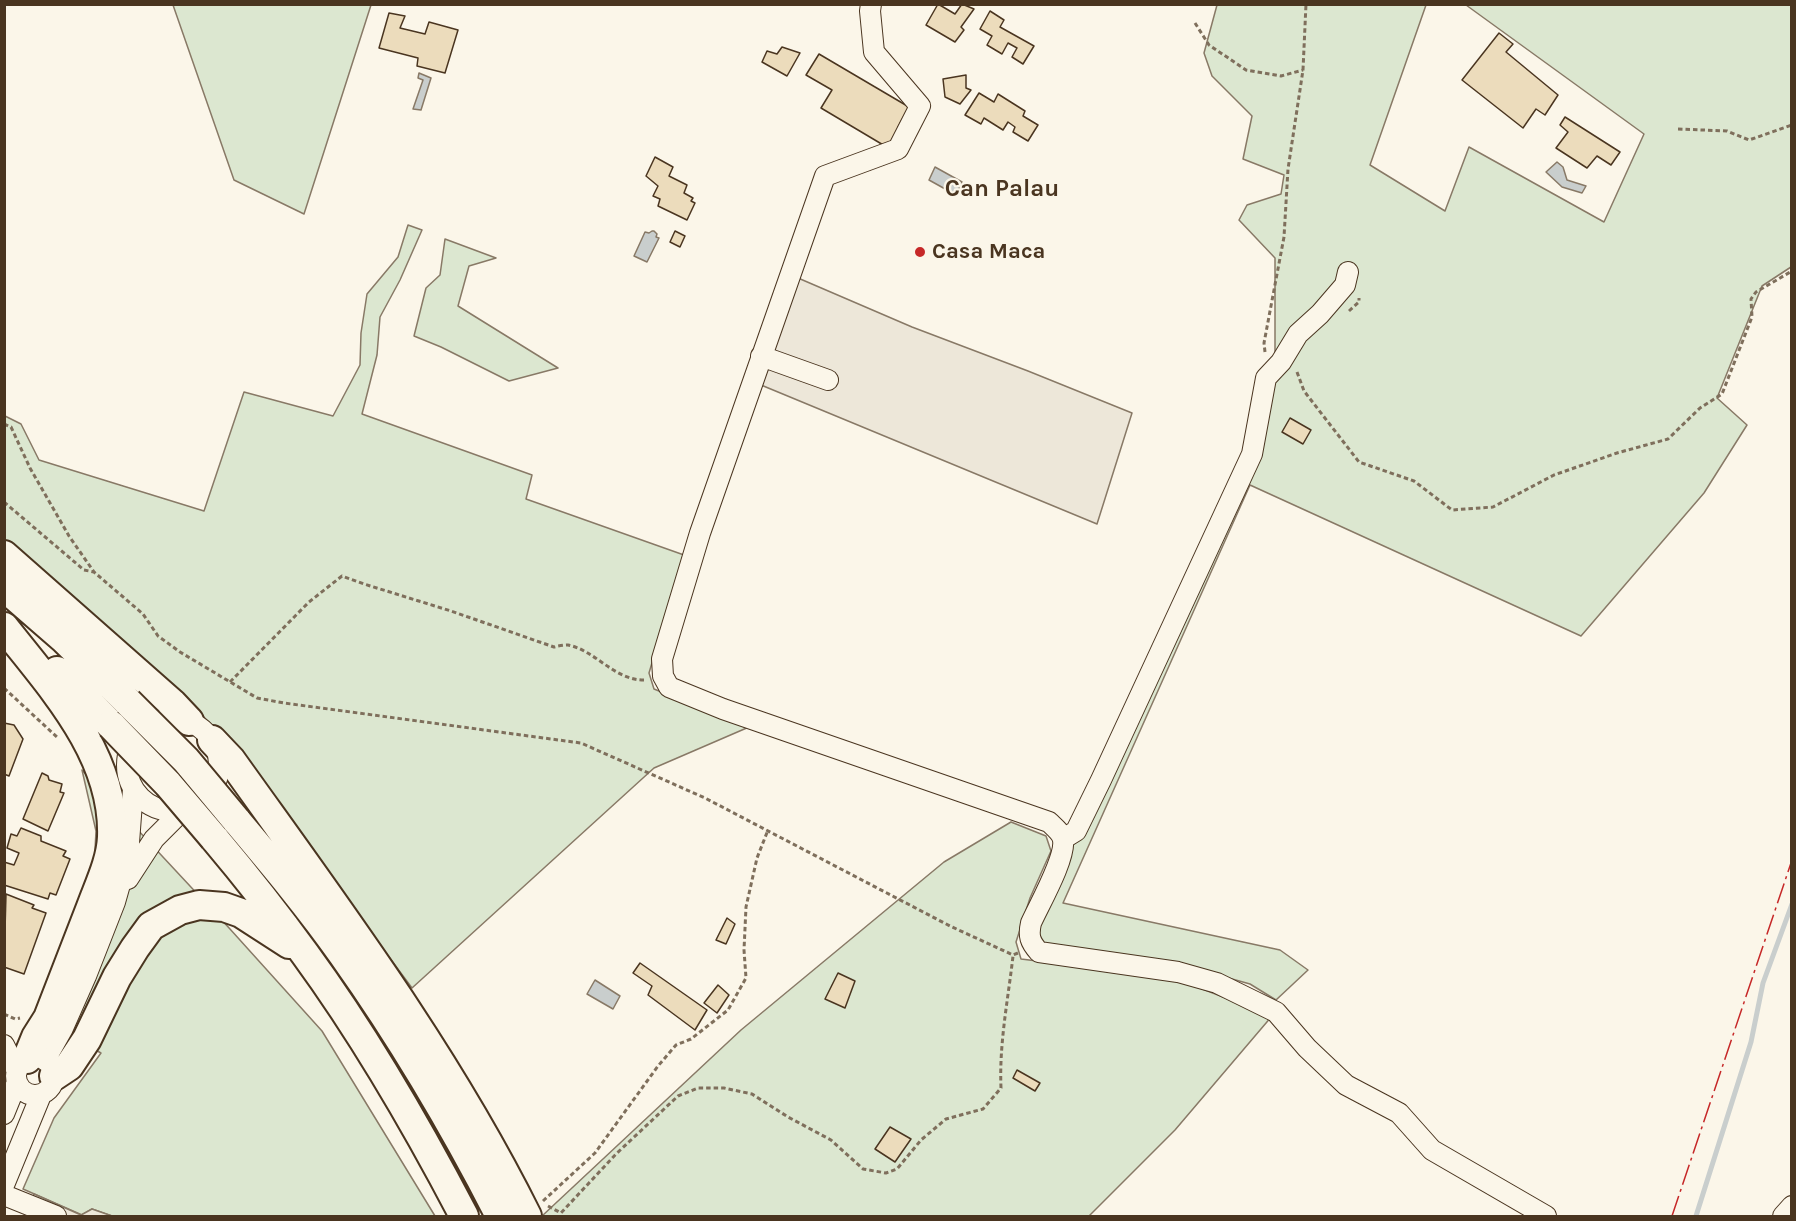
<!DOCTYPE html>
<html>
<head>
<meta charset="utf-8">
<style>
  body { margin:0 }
  #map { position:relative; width:1796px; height:1221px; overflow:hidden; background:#fbf6e9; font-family:Karla,sans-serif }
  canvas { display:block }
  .frame { position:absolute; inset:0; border:6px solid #4a3520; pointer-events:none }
</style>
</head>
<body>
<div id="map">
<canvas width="1796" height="1221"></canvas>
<div class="frame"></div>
</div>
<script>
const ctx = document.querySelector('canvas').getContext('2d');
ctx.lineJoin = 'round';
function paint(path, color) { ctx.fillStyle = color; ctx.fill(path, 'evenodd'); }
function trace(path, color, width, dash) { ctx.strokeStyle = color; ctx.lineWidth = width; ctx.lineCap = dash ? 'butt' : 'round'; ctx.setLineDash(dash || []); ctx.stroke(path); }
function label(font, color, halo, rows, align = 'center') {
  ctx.font = font + ' Karla,sans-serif'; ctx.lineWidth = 4.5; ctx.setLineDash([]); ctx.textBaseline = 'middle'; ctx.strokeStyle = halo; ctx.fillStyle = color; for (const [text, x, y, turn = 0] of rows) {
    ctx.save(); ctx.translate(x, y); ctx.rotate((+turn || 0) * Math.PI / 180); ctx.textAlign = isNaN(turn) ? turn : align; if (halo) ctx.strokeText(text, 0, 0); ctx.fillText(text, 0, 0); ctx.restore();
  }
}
const green = new Path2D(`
  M173,5h198l-67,209 -70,-34z
  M1217,5h209l-56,160 75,46 24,-64 135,75 40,-88 -178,-129h325v262l-29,19 -45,112 30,27 -43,68 -123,143 -331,-151 -187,418 217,47 28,20 -32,30 -26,-16 -79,-22 -109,-14 -21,-6 -3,-13 10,-30 196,-418 31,-123v-100l-36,-38 8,-15 34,-11 3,-19 -41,-16 9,-43 -40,-40 -8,-23z
  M408,225l14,5 -22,50 -20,37 -3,38 -15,59 170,61 -6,24 158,56 -35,118 5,16 95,38 -95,41 -242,220 -177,-238 -48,-51 -182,-155v-128l16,8 18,36 165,51 40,-119 89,24 27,-51 1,-32 6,-39 31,-37z
  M445,239l51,19 -27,8 -11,40 100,62 -49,13 -68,-34 -27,-11 12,-48 14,-13z
  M82,770l148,159 92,102 113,185h-323l-20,-7 -10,6 -59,-26 31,-71 47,-65 -66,-36 59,-148 2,-38z
  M1011,822l35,14 5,15 -21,47 -14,44 5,17 153,19 98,38 -97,114 -86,86h-547l199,-186 203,-168z`);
const parking = new Path2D(`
  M798,278l114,49 116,44 104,42 -35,111 -336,-139z
  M34,1194l47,21 11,-6 20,7h-88z`);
const water = new Path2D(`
  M419,73l12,5 -10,32 -8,-1 10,-29 -5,-2z
  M1557,162l6,5 4,13 19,6 -4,7 -20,-6 -16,-15z
  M935,167l27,15 -6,13 -27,-15z
  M652,231h2l3,3 -1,3 3,1 -12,24 -13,-6 11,-24 4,1z
  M595,980l25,16 -7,13 -26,-15z`);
const stream = new Path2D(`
  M1696,1216l55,-174 12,-59 29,-79`);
const building = new Path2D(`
  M938,4l17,10 7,-10 12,5 -13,18 3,3 -9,12 -29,-17z
  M990,11l14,9 -4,7 34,19 -11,18 -11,-7 5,-9 -9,-5 -6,11 -15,-9 5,-9 -12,-7z
  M389,13l16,3 -5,12 25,6 4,-12 29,8 -13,43 -28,-7 1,-8 -39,-10z
  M1499,33l14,11 -7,8 52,43 -13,20 -9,-6 -13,19 -61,-48z
  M782,47l18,6 -13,23 -25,-14 5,-11 10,3z
  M819,54l90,53 -11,20 3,2 -11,20 -69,-41 11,-18 -26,-15z
  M966,75v13l5,2 -11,14 -15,-7 -2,-18z
  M979,93l15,9 4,-8 27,17 -2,5 15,9 -10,16 -15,-9 2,-5 -7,-5 -5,8 -19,-12 -3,6 -16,-9z
  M1565,117l55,35 -9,13 -14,-9 -10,12 -31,-20 12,-16 -8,-7z
  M655,157l18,10 -4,9 18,9 -3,8 9,5 -2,3 4,2 -8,17 -29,-14 2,-7 -7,-3 5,-10 -12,-10z
  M675,231l10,5 -5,11 -10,-5z
  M1290,418l21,12 -8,14 -21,-12z
  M4,723l10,2 9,14 -14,37 -5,-2z
  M42,773l6,3 1,4 13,4 -2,8 4,1 -16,38 -25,-12z
  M21,828l20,8v5l25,10 -3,5 7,3 -14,36 -6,-2 -2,6 -44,-14v-23l10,3 5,-12 -12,-5 4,-14 6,2z
  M6,894l28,11 -2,3 14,5 -22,61 -20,-7z
  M727,918l8,6 -9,20 -10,-4z
  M640,963l67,47 -12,20 -47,-35 4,-9 -19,-13z
  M838,973l17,8 -10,27 -20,-9z
  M718,985l11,10 -12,18 -13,-10z
  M1017,1070l23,13 -5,8 -22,-13z
  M890,1127l21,12 -16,23 -20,-13z`);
const path = new Path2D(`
  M1195,23l14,22 37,25 35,6 22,-6
  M1678,129l49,2 22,9 43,-15
  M1349,311l10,-9v-4
  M1265,352l-1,-9 20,-106 4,-68 15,-99 3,-66
  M1297,372l7,19 55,71 55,19 38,29 41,-3 61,-32 63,-22 51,-14 32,-31 22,-14 30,-77 -1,-18 5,-7 36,-21
  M4,424l7,3 19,41 39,68 25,36 49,42 15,22 22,16 77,46 27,5 297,40 124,55 245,128 63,29 5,-2
  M4,502l80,68 10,2
  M230,682l79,-80 33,-26 22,8 87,27 103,36c4,-1 10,-2 14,-2 27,5 47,36 77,35
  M4,688l54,50
  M4,1014l11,5 5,-1
  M543,1201l52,-48 63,-87 18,-21 15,-6 37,-29 18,-32 -2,-28 2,-43 11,-49 11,-28
  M548,1206l13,7 55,-59 62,-58 20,-8h26l28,6 36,23 43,23 32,29 23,4 11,-4 24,-29 25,-21 37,-10 18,-21c-2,-44 7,-88 12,-132`);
const minor = new Path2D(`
  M871,4l-1,7 4,41 46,54 -22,43 -73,27 -125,357 -38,126 1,17 6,11 54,22 326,113c5,5 13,11 14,18 3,18 -24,65 -32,83 -3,13 -1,19 8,29l139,20 39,11 59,29 31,36 39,37 53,28 33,37 114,66
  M761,356l67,24
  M127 765a46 46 0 1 1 92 0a46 46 0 1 1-92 0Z
  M1063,839l13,-8 25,-51 151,-326 14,-76 15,-16 17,-28 22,-20 25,-29 3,-13
  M128,879l26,-40 28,-28
  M4,1045l13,26
  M16 1076a19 19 0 1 1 38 0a19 19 0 1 1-38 0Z
  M45,1060l18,-32 23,-52 29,-74 13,-46 5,-67
  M4,1114l13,-32
  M4,1185l37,-90
  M4,1195l52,21
  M1783,1216l9,-10`);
const highway = new Path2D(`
  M4,555l169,149 16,17
  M4,587l61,53 63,62
  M4,627c48,61 111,128 108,210 -1,24 -13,48 -21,70 -14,37 -29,74 -43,111l-12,19 -9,22
  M57,671l54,54
  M212,740l19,20c105,147 215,293 296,456
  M236,820c37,44 74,88 107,135 59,83 111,171 157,261
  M214,838c32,38 62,76 91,116 60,82 112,172 159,262
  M54,1076l15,-10 18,-27 30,-62 18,-29 16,-22 29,-16 19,-5 25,2 17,6 48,31`);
const highwayBridge = new Path2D(`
  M128,702l58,58 50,60
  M111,725l57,59 46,54`);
const power = new Path2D(`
  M1672,1216l120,-356`);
const markers = [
  [920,252,6,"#c62828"]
];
const poiNames = [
  ["Casa Maca",932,252]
];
const neighbourhoodNames = [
  ["Can Palau",1002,189]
];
paint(green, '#dce7d0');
trace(green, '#887966', 1.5);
paint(parking, '#ede7d9');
trace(parking, '#887966', 1.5);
paint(water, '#c9cecd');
trace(water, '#887966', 1.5);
trace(stream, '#c9cecd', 5);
paint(building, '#ecdcbc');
trace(building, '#4a3520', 1.5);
trace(minor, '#4a3520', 22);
trace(highway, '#4a3520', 32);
trace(path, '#7f6f5c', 3, [4.5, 3]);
trace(minor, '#fbf6e9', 20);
trace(highway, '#fbf6e9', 28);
trace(highwayBridge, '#4a3520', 32, []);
trace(highwayBridge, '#fbf6e9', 28);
trace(power, '#c62828', 1.5, [21, 4.5, 3, 4.5]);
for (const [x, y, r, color] of markers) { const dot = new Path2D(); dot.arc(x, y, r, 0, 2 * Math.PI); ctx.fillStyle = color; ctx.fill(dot); trace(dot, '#fbf6e9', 2); }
label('bold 22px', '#4a3520', '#fbf6e9', poiNames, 'left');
label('bold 24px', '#4a3520', '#fbf6e9', neighbourhoodNames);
</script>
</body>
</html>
